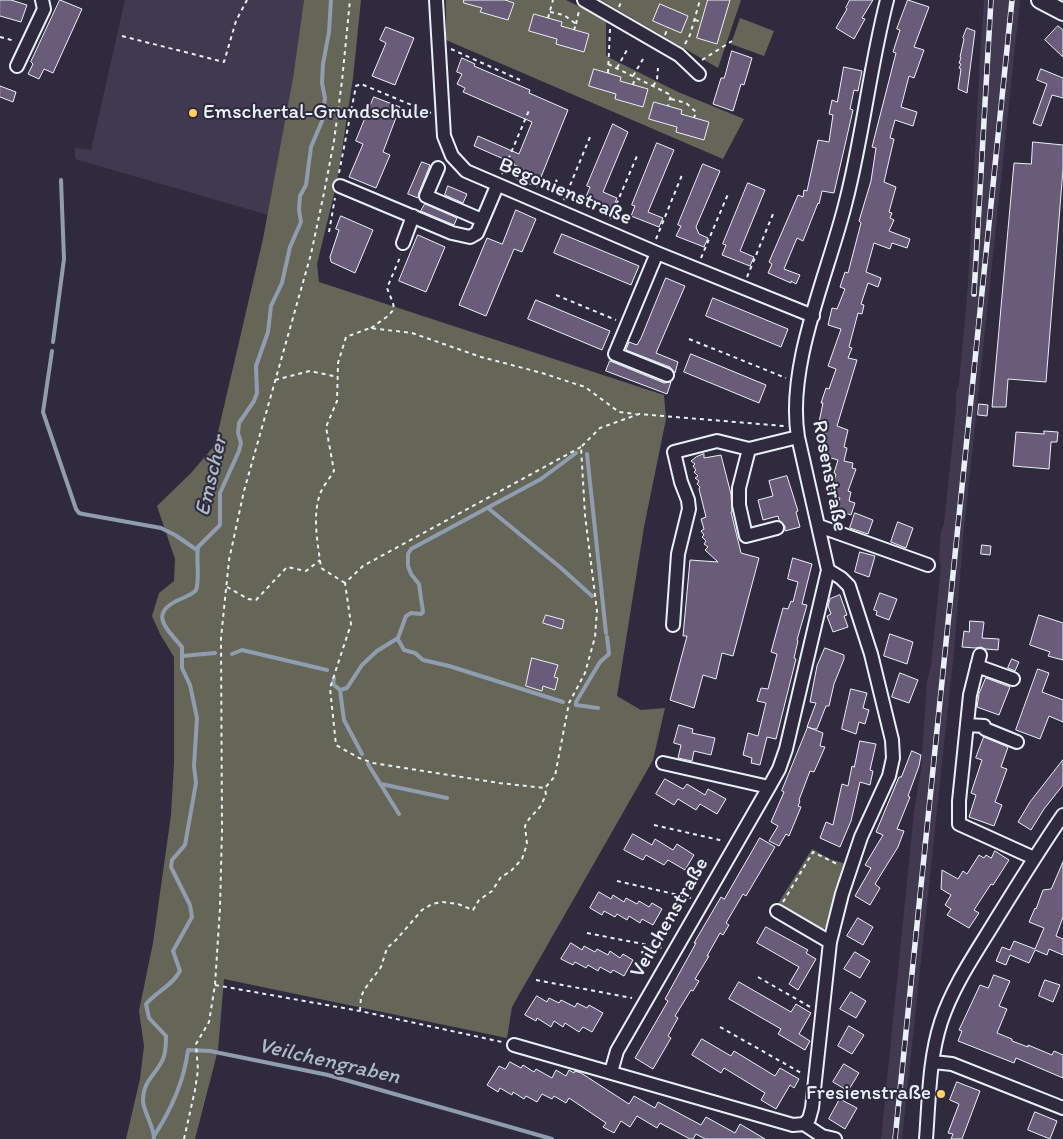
<!DOCTYPE html>
<html>
<head>
<meta charset="utf-8">
<style>
  body { margin:0 }
  canvas { display:block; background:#2f2a3d }
</style>
</head>
<body>
<canvas width="1063" height="1139"></canvas>
<script>
const ctx = document.querySelector('canvas').getContext('2d');
ctx.lineJoin = 'round';
function paint(path, color) { ctx.fillStyle = color; ctx.fill(path, 'evenodd'); }
function trace(path, color, width, dash) { ctx.strokeStyle = color; ctx.lineWidth = width; ctx.lineCap = dash ? 'butt' : 'round'; ctx.setLineDash(dash || []); ctx.stroke(path); }
function label(font, color, halo, rows, align = 'center') {
  ctx.font = font + ' Itim,sans-serif'; ctx.lineWidth = 4; ctx.setLineDash([]); ctx.textBaseline = 'middle'; ctx.strokeStyle = halo; ctx.fillStyle = color; for (const [text, x, y, turn = 0] of rows) {
    ctx.save(); ctx.translate(x, y); ctx.rotate((+turn || 0) * Math.PI / 180); ctx.textAlign = isNaN(turn) ? turn : align; if (halo) ctx.strokeText(text, 0, 0); ctx.fillText(text, 0, 0); ctx.restore();
  }
}
const built = new Path2D(`
  M125,0h179l-11,78 -25,137 -193,-56v-11l16,2z
  M984,0h36l-57,539 -9,112 -52,488h-21l33,-327 7,-43 6,-87 4,-17 10,-99 -2,-8 2,-27 3,-7 12,-115v-16l3,-9 9,-99 12,-229z`);
const green = new Path2D(`
  M304,0h57l-8,78 -16,104 -20,82 2,18 345,113 2,24 -22,108 -27,169 24,14 24,-2 -12,52 -141,247 -5,31 -283,-59 -6,71 -23,89h-69l14,-60 4,-33 -5,-35 14,-68 18,-128 3,-52v-106l-14,-23 -8,-18 7,-23 15,-12 1,-22 -18,-53 34,-33 24,-28 48,-206 30,-161z
  M446,0h120l40,20v36l72,36 66,27 -21,40 -277,-119z
  M601,0h140l-23,68z
  M740,18l34,13 -10,25 -33,-12z
  M812,849l18,10 16,5 -17,61 -6,4h-9l-38,-22z`);
const stream = new Path2D(`
  M53,342l11,-83 -3,-79
  M52,351l-9,61 33,97 3,4 4,1 78,14 14,7 22,15
  M587,454l19,179
  M488,508l73,60 31,28
  M396,639l3,2 5,9 11,3 8,7 26,6 114,36
  M232,654l10,-4 85,20
  M182,656l33,-3
  M334,678l-1,6 7,6 7,-2 15,-23 15,-14 21,-13 8,-22 5,-3 10,1 2,-2 -4,-28 -8,-10 -3,-8v-12l3,-5 130,-70 35,-26
  M340,690l4,30 18,34
  M598,708l-22,-3v-3l24,-40 9,-8 -2,-17
  M368,764l31,50
  M381,784l66,14
  M154,1136c17,-26 30,-54 34,-86l22,1 118,24 224,64
  M154,1139c0,-13 -10,-26 -11,-38 0,-21 13,-26 20,-42 3,-7 3,-15 3,-23l-17,-18 -3,-14c11,-13 26,-18 34,-33l-7,-20 19,-34 -2,-12 -19,-38 1,-7 13,-15 11,-62 -2,-17 3,-48 -7,-33 -8,-17v-21c-18,-21 -34,-35 1,-49 4,-2 10,-4 13,-8 4,-10 0,-31 2,-43l22,-22v-32l19,-42 2,-8 -3,-10 1,-10 15,-22 3,-8 -1,-27 12,-34 3,-26 11,-23 8,-36 11,-25 -2,-12 1,-14 6,-11 5,-38 11,-26 3,-23 -3,-15 1,-19 6,-32 2,-32`);
const building = new Path2D(`
  M0,0h11l16,5 -6,17 -21,-6z
  M60,0l22,9 -29,64 -9,-4 -5,10 -11,-5 5,-10 -2,-2z
  M464,0h41l9,3 -6,17 -28,-8 2,-4 -18,-5z
  M708,0h22l-13,44 -20,-6z
  M850,0h23l-11,18 3,1 -11,20 -18,-11 11,-19 -1,-1z
  M908,0l21,7 -15,40 10,3 -10,28 -5,-2 -8,31 16,5 -4,14 -18,-6 -5,18 4,1 -10,43 12,5 -7,25 3,1 -2,5 4,2 -5,11 21,8 -3,9 -15,-5 -2,6 -16,-6 -8,29 15,6 -3,9 -10,-4 -7,21 3,1 -2,9 -4,-1 -9,34 3,1 -4,10 9,2 -20,66 11,4 -4,17 3,1 -3,13 9,2 -1,5 4,1 -8,22 3,1 -2,9 6,2 -4,12 -15,-5 4,-12 -10,-3 6,-21 -2,-1 4,-13 -17,-5 6,-31 -8,-2 4,-19h-2l5,-15 3,1 7,-20 -8,-3 13,-37 -13,-4 4,-17 5,1 8,-20 -5,-2 5,-15 3,1 13,-50 -2,-2 12,-40 5,-33 -4,-1 24,-94 -3,-1 7,-22 -3,-1z
  M660,4l28,12 -7,17 -28,-12z
  M534,14l28,8 -1,4 28,8 -5,18 -28,-8 1,-5 -28,-8z
  M1058,26l5,4v27l-18,-17z
  M386,27l28,11 -19,47 -23,-9 14,-33 -6,-3z
  M967,28l8,3 -8,62 -9,-4 3,-20 -2,-1 2,-4 -2,-1 2,-5 -1,-1 4,-18 -1,-1z
  M732,51l20,7 -8,27 -3,-1 -8,27 -20,-7 8,-26h3z
  M462,58l13,6 -1,2 56,24 -1,3 39,17 -31,77 -22,-9 5,-11 -6,-2 1,-1 -41,-18 4,-10 41,18 13,-32 -69,-30 2,-4 -8,-4 5,-10 -5,-2z
  M844,67l18,4 -4,20 -4,-1 -4,19 3,1 -19,83 -12,-2 -3,13 -1,-1 -15,38 -6,-3 -13,31 16,6 -4,9 -5,-3v2l-23,-10 4,-9 -3,-2 29,-67 5,2 1,-7 3,1 11,-51 11,2 4,-27 -4,-1 3,-14 5,2z
  M594,69l27,8 -1,4 28,8 -5,18 -28,-8 1,-5 -27,-8z
  M1041,69l22,9v20l-11,-3 -11,31 -8,-3 14,-39 -10,-4z
  M0,86l16,6 -3,10 -13,-5z
  M374,97l26,10 -17,45 7,3 -14,33 -27,-11 14,-33 -7,-3z
  M654,102l28,8 -1,4 28,8 -5,18 -28,-8 1,-5 -28,-8z
  M613,124l15,8 -25,60 14,6 -4,10 -27,-11 4,-10 -3,-1z
  M1033,142l30,3v24l-17,213 -38,-3 -2,28h-14l22,-244 17,1z
  M657,143l17,7 -26,62 15,6 -4,9 -28,-11 4,-10 -3,-1z
  M422,162l8,3 -11,28 -1,5 -10,-4z
  M703,164l17,7 -24,56 3,7 9,4 -4,9 -28,-11 5,-10 -3,-1z
  M748,183l17,7 -25,61 14,6 -4,9 -28,-11 4,-10 -3,-1z
  M448,186l19,8 -4,9 -18,-8z
  M425,204l32,14 -3,7 -33,-14z
  M516,210l20,9 -14,33 -8,-3 -28,67 -27,-11 28,-67 15,6z
  M341,216l32,14 -18,43 -24,-11 -1,-5 9,-27 -3,-1z
  M562,234l77,32 -8,19 -77,-32z
  M418,235l27,12 -19,45 -27,-11z
  M666,278l19,8 -29,67 22,9 -3,11 -5,-6 -44,-17 3,-8 8,3 4,-7z
  M713,298l75,31 -7,18 -75,-31z
  M536,300l74,31 -8,19 -74,-31z
  M691,354l75,31 -7,18 -75,-31z
  M610,361l54,22 7,-1 -4,12 -61,-23z
  M979,404l9,1 -1,11 -9,-1z
  M1044,431l14,1 -1,10h-6l-2,27 -36,-3 3,-34 28,2z
  M704,454v4l17,-3 10,39 1,18h-1l10,41 18,5 -26,98 -11,-3 -6,26 -13,-4 -9,33 -24,-8 17,-64h-4l7,-76 28,2 -13,-12 3,-3 -4,-3 2,-3 -4,-4 2,-2 -3,-4 3,-2 -3,-10 5,-2 -7,-28 1,-2 -3,-3 2,-3 -4,-3 3,-2 -4,-4 2,-2 -3,-4 2,-2 -4,-3 5,-4z
  M787,476l11,35 -2,1 4,15 -15,4v-5l-6,-6 -1,-4 -15,4 -5,-20 15,-4 -4,-15z
  M855,513l18,7 -5,14 -18,-6z
  M898,522l15,6 -7,20 -15,-6z
  M982,545l9,1 -1,9 -9,-1z
  M860,552l15,4 -6,21 -14,-5z
  M793,558l19,6 -10,40 5,1 -10,35 1,1 -4,17 2,1 -20,80 -9,-2 -7,28 -9,-2 1,-5 -9,-3 5,-22 10,3 8,-33 -9,-2 4,-13 7,1 9,-35 -6,-2 12,-44 5,1 3,-8 2,1 5,-20 -10,-3z
  M880,593l17,6 -8,21 -13,-5 1,-4 -3,-1z
  M840,595l7,20 -3,1 4,11 -15,5 -6,-16 4,-2 -3,-8 2,-7z
  M546,615l18,5 -2,9 -19,-6z
  M1039,615l24,8v37l-15,-4 2,-4 -20,-7z
  M970,621l14,1 -2,16 17,1 -1,11 -13,-1 -4,-2 -6,1 -13,-1 2,-16 5,1z
  M890,634l23,8 -6,22 -23,-8z
  M825,648l19,7v4l-10,25 -5,22h-3l-9,23h-4l-6,-2 9,-24 -6,-1 7,-36z
  M532,658l26,7 -4,12 4,1 -3,12 -12,-4 -1,5 -16,-5z
  M1012,659l7,3 -4,9 -7,-3z
  M1038,669l11,4 -7,19 21,8v22l-14,-6 -9,23 -24,-9z
  M900,673l18,7 -9,23 -17,-6z
  M986,678l24,9 -11,28 -22,-8 2,-13z
  M851,689l16,4 -4,15 6,2 -4,14 -6,-2 -3,12 -14,-5z
  M679,725l14,4 -1,4 23,5 -4,17 -17,-4 -2,10 -14,-3 3,-13 -7,-2z
  M808,727l15,6 -3,13 5,1 -11,25 -4,-1 -11,29 1,1 -2,5 3,1 -12,29 -3,-2 -7,12 -10,-5 9,-15 -7,-4 13,-30 -2,-1z
  M984,737l24,10 -7,20 6,2 -12,33 7,3 -8,21 -25,-9 7,-22 -5,-2 11,-33 -6,-2z
  M860,741l16,3 -6,26 3,1 -3,14 -10,-3 -9,39 -11,26 -20,-9 6,-16 7,3 8,-37 1,-4 6,2 4,-20 2,1z
  M912,751l9,4 -2,11 -11,30 2,1 -13,32 7,2 -6,16 -23,37 5,4 -10,17 -15,-9 16,-28 -6,-3 18,-30 -7,-3 23,-55h2z
  M1063,760v25l-19,24 -13,21 -13,-8 12,-20z
  M665,779l18,10 4,-5 18,11 3,-6 18,10 -9,15 -17,-10 -4,6 -18,-11 -4,6 -18,-11z
  M633,834l19,11 3,-6 18,11 4,-6 17,11 -9,15 -17,-10 -4,5 -18,-10 -3,5 -19,-10z
  M760,838l15,9 -29,49 -3,-2 -17,29 3,2 -6,10 -3,-2 -13,23h2l-14,23 4,2 -6,10 -2,-1 -16,26 3,2 -10,18 3,2 -18,31 -18,-11 33,-57 -3,-2 31,-56h-2l27,-46 3,2z
  M995,851l14,9 -16,25 -2,-1 -17,26 5,3 -10,15 -22,-13 4,-6 -6,-4 6,-10 -10,-6 1,-19 16,9 5,-8 4,3 12,-19 5,3 2,-3 5,3z
  M1063,862v55l-7,19 7,3v16l-14,-6 -2,6 -12,-5 -6,13 -19,-8 -4,10 -10,-4 6,-14 8,3 4,-9 21,8 9,-21 -15,-6 6,-14 1,1 7,-19 8,-1z
  M599,892l12,7 2,-4 11,7 2,-4 11,6 2,-3 10,6 3,-4 10,6 -9,16 -11,-6 -2,4 -11,-7 -2,4 -10,-6 -2,3 -11,-6 -2,4 -12,-7z
  M858,918l15,9 -10,18 -16,-9z
  M766,927l42,23 -2,3 10,6 -18,31 -9,-6 10,-17 -42,-24z
  M571,943l11,7 2,-4 11,6 2,-3 11,6 2,-4 10,7 3,-4 10,6 -9,16 -11,-6 -2,3 -11,-6 -2,4 -10,-6 -2,3 -11,-6 -2,3 -12,-6z
  M855,952l15,9 -10,17 -16,-9z
  M994,975l16,6 -11,25 8,3 -10,24 15,6v2l16,6v-2l24,10 2,-4 9,4v23l-47,-20 -2,5 -56,-22 4,-10 -3,-1 21,-45 8,3z
  M1045,980l15,5 -7,17 -14,-6z
  M739,982l52,30 5,-8 15,9 -12,21 11,7 -5,9 -27,-16 3,-5 -52,-30z
  M851,992l15,9 -10,17 -16,-9z
  M537,996l10,6 2,-4 10,5 2,-3 14,7 2,-4 10,5 2,-3 14,8 -11,19 -9,-5 -4,5 -14,-9 -2,4 -9,-6 -3,6 -14,-9 -1,3 -11,-6z
  M849,1026l15,9 -12,19 -14,-8z
  M702,1039l29,17 3,-5 41,25 5,-8 19,11 -5,9 -4,-3 -14,24 -15,-9 4,-7 -41,-25 -3,5 -29,-18z
  M510,1062l11,6 2,-3 11,7 2,-3 16,9 4,-8 10,6 3,-6 5,3 1,-2 6,2 48,31 5,-8 21,12 3,-6 43,23 5,-8 29,16 5,-9 25,15h-60l-9,-5 -3,5h-3l-30,-16 -3,5 -20,-12 -7,11 -9,-6 -7,12 -11,-6 3,-4 -37,-25 -3,5 -12,-7 -2,3 -10,-5 -5,8 -11,-6 -2,3 -11,-7 -1,3 -12,-7 -2,4 -11,-7 12,-19 6,3z
  M844,1064l15,9 -11,18 -15,-9z
  M957,1082l23,9 -18,48h-11l2,-5 -5,-1 11,-29 -9,-4z
  M840,1099l17,9 -12,21 -16,-10z
  M1035,1112l22,9 -7,18 -22,-9z`);
const path = new Path2D(`
  M619,7l3,-7
  M550,12l14,3 12,9 -2,6
  M548,18l5,-18
  M695,20l7,2
  M576,24l3,-13
  M665,35l3,-8
  M122,36l102,26 12,-41 11,-21
  M0,37l15,4
  M685,44l5,-9 10,-35
  M451,49l69,31
  M702,60l30,-19
  M608,64l63,31 -3,11
  M617,68l10,-18
  M608,73l2,-44
  M633,76l10,-17
  M633,85l2,-8
  M653,86l4,-6 1,-12
  M671,99l15,4 10,9 -2,6
  M339,173l17,-87 5,-2 70,29
  M502,174l28,-66
  M564,200l26,-63
  M610,219l27,-63
  M329,232l6,-34
  M656,239l26,-64
  M701,258l27,-64
  M747,277l26,-63
  M556,295l60,25
  M371,328l17,-12 6,-7 -1,-6 -6,-15 14,-33
  M689,339l97,39
  M275,380l35,-9 28,6
  M581,447l-218,119 -18,17 6,41 -21,64 6,57 23,13 14,5 126,20 46,5 10,-12 14,-73 16,-30 10,-36 2,-26 -12,-96 -4,-68 19,-19 39,-14 145,12
  M345,583l-24,-15c-3,-24 -9,-51 -1,-74 3,-8 10,-16 14,-23l-8,-44 11,-26 1,-38 8,-26 24,-9 42,5 69,24 61,16 43,14 34,25 17,2
  M227,587l21,12 8,1 31,-33 19,4 14,-11
  M654,825l70,16
  M617,881l75,17
  M783,902l30,-50 26,13
  M587,933l76,15
  M758,977l52,30
  M536,980l96,18
  M215,985l145,26 142,31
  M360,1011l1,-14 3,-7 17,-23 6,-19 9,-8 26,-30 10,-6 11,-2 15,2 15,6 6,-10 13,-9 9,-14 10,-6 11,-12 5,-15 -2,-18 4,-7 11,-12 6,-12 -1,-7
  M720,1027l83,47
  M184,1139l11,-49 3,-20 -2,-26 13,-22 6,-37 5,-77 2,-78 -1,-192 8,-78 15,-69 67,-237 13,-61 10,-52 8,-60 8,-81`);
const minor = new Path2D(`
  M436,0l8,136 8,20 14,15 191,82 156,63
  M584,0l95,55 20,19
  M17,66l27,-57 -2,-9
  M438,168l-12,28 56,24
  M340,186l112,47 18,4 7,-4 20,-47
  M403,243l10,-27
  M657,253l-42,101 52,21
  M749,449l-10,39v17l7,31 31,-8
  M819,526l109,39
  M673,625l5,-71 11,-45 -1,-9 -7,-18 -7,-30 43,-11 32,8 49,-12
  M980,655l-10,40 -11,106v23l75,34
  M977,666l36,13
  M967,725l17,1 1,3 32,13
  M663,763l106,24
  M777,911l53,31
  M514,1045l279,80 11,-1 18,12 13,3
  M933,1062l19,2 111,44
  M611,1072l6,-21 152,-264 10,-18 7,-20 42,-179 -30,-133c-12,-73 31,-165 48,-236 17,-66 24,-135 41,-201
  M804,1124l5,-5 3,-11 18,-166 12,-48 19,-57 28,-61 4,-18 -1,-18 -21,-86 -22,-68 -8,-8 -13,-8
  M926,1139c3,-39 3,-80 15,-117 11,-33 30,-62 48,-91 24,-39 48,-78 74,-116`);
const major = new Path2D(`
  M1040,0l23,12`);
const rail = new Path2D(`
  M974,294l17,-294
  M895,1139l117,-1139`);
const markers = [
  [193,113,5,"#ffd166"],
  [941,1094,5,"#ffd166"]
];
const poiNames = [
  ["Emschertal-Grundschule",203,113],
  ["Fresienstraße",931,1094,"right"]
];
const streetNames = [
  ["Begonienstraße",565,192,23],
  ["Rosenstraße",829,476,79],
  ["Veilchenstraße",670,918,-60]
];
const waterNames = [
  ["Emscher",212,476,-77],
  ["Veilchengraben",329,1062,13]
];
paint(built, '#40394f');
paint(green, '#666658');
trace(stream, '#8f9daf', 4);
paint(building, '#695c79');
trace(building, '#e8f1f8', 1);
trace(minor, '#e8f1f8', 16);
trace(major, '#e8f1f8', 20);
trace(path, '#e8f1f8', 2, [4, 4]);
trace(minor, '#2f2a3d', 12);
trace(major, '#2f2a3d', 16);
trace(rail, '#e8f1f8', 5.5);
trace(rail, '#2f2a3d', 4, [11]);
for (const [x, y, r, color] of markers) { const dot = new Path2D(); dot.arc(x, y, r, 0, 2 * Math.PI); ctx.fillStyle = color; ctx.fill(dot); trace(dot, '#2f2a3d', 2); }
label('21px', '#e8f1f8', '#2f2a3d', poiNames, 'left');
label('21px', '#e8f1f8', '#2f2a3d', streetNames);
label('italic 22px', '#acb9c7', '#2f2a3d', waterNames);
</script>
</body>
</html>
